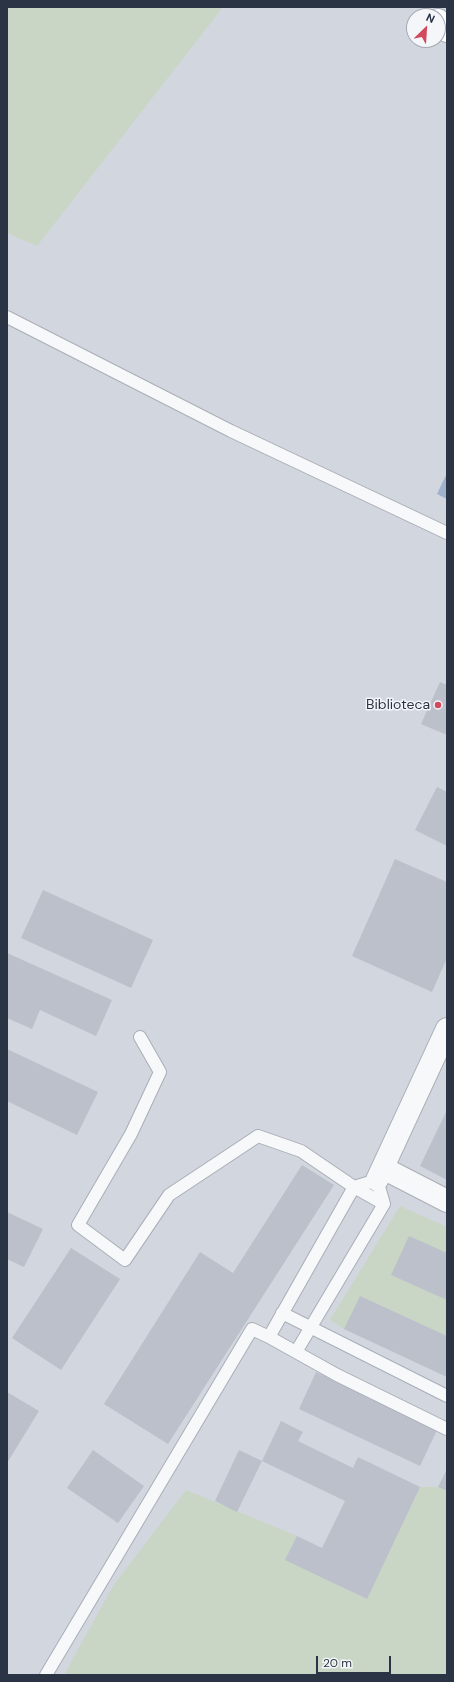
<!DOCTYPE html>
<html>
<head>
<meta charset="utf-8">
<style>
  body { margin:0 }
  #map { position:relative; width:454px; height:1682px; overflow:hidden; background:#e4e7ec; font-family:"DM Sans",sans-serif }
  canvas { display:block }
  .frame { position:absolute; inset:0; border:8px solid #2b3445; pointer-events:none }
  .north { position:absolute; left:406px; top:8px; width:40px; height:40px; box-sizing:border-box; background:#f4f6f9; border:1px solid #a4a8b1; border-radius:50%; rotate:25deg; font-size:11px; font-weight:700; line-height:16px; text-align:center; color:#2b3445 }
  .north::after { content:''; display:block; margin:auto; width:14px; height:18px; background:#d1495b; clip-path:polygon(50% 0,100% 100%,50% 72%,0 100%) }
  .scale { position:absolute; left:316px; top:1656px; width:75px; height:18px; box-sizing:border-box; border:2px solid #2b3445; border-top:0; padding-left:5px; font-size:12px; line-height:14px; white-space:nowrap; color:#2b3445; -webkit-text-stroke:3px #f4f6f9; paint-order:stroke }
</style>
</head>
<body>
<div id="map">
<canvas width="454" height="1682"></canvas>
<div class="frame"></div>
<div class="north">N</div>
<div class="scale">20 m</div>
</div>
<script>
const ctx = document.querySelector('canvas').getContext('2d');
ctx.lineJoin = 'round';
function paint(path, color) { ctx.fillStyle = color; ctx.fill(path, 'evenodd'); }
function trace(path, color, width, dash) { ctx.strokeStyle = color; ctx.lineWidth = width; ctx.lineCap = dash ? 'butt' : 'round'; ctx.setLineDash(dash || []); ctx.stroke(path); }
function label(font, color, halo, rows, align = 'center') {
  ctx.font = font + ' "DM Sans",sans-serif'; ctx.lineWidth = 3; ctx.setLineDash([]); ctx.textBaseline = 'middle'; ctx.strokeStyle = halo; ctx.fillStyle = color; for (const [text, x, y, turn = 0] of rows) {
    ctx.save(); ctx.translate(x, y); ctx.rotate((+turn || 0) * Math.PI / 180); ctx.textAlign = isNaN(turn) ? turn : align; if (halo) ctx.strokeText(text, 0, 0); ctx.fillText(text, 0, 0); ctx.restore();
  }
}
const built = new Path2D(`
  M7,7h440v1668h-440zM414,16h24v24h-24z`);
const green = new Path2D(`
  M7,7h216l-186,239 -30,-13z
  M400,1206l47,21v150l-103,-48 -14,-9z
  M420,1487h18l9,4v184h-383l49,-89 73,-96 111,46 -11,23 80,40z`);
const water = new Path2D(`
  M447,473v26l-10,-5z`);
const building = new Path2D(`
  M440,682l7,3v50l-26,-11z
  M437,787l10,5v54l-32,-16z
  M395,859l52,23v76l-15,34 -80,-36z
  M43,890l110,50 -22,48 -110,-50z
  M7,953l105,47 -16,36 -56,-26 -8,19 -25,-11z
  M7,1049l91,43 -21,43 -70,-34z
  M447,1110v70l-27,-14z
  M302,1165l32,20 -166,259 -64,-40 96,-152 33,21z
  M7,1212l36,17 -19,38 -17,-8z
  M409,1236l38,17v47l-56,-25z
  M71,1248l49,31 -59,91 -49,-32z
  M360,1296l87,40v41l-103,-48z
  M316,1372l121,58 -17,36 -121,-57z
  M7,1392l32,19 -32,52z
  M281,1421l22,11 -5,9 55,27 5,-11 62,30 -53,112 -82,-39 12,-24 25,12 23,-47 -83,-40z
  M93,1450l51,36 -26,37 -51,-35z
  M239,1450l23,11 -25,51 -22,-11z
  M447,1469v22l-9,-4z`);
const lane = new Path2D(`
  M7,317l224,114 216,102
  M140,1037l20,35 -29,62 -53,91 47,35 44,-65 89,-59 43,15 53,36 30,17
  M282,1313l165,83
  M269,1337l68,38 110,54
  M46,1675l206,-346 17,8 85,-150 23,-7 7,24 -88,148`);
const street = new Path2D(`
  M383,1168l64,33
  M377,1180l70,-151`);
const primary = new Path2D(`
  M438,20l9,11`);
const markers = [
  [438,705,4,"#d1495b"]
];
const poiNames = [
  ["Biblioteca",430,705]
];
paint(built, '#d2d6de');
paint(green, '#c9d6c5');
paint(water, '#9fb4cc');
paint(building, '#bbc0ca');
trace(lane, '#a9aeb7', 14);
trace(street, '#a9aeb7', 24);
trace(primary, '#a3abb8', 24);
trace(lane, '#f7f8fa', 12);
trace(street, '#f7f8fa', 22);
trace(primary, '#fff', 22);
for (const [x, y, r, color] of markers) { const dot = new Path2D(); dot.arc(x, y, r, 0, 2 * Math.PI); ctx.fillStyle = color; ctx.fill(dot); trace(dot, '#f4f6f9', 1.5); }
label('14px', '#2b3445', '#f4f6f9', poiNames, 'right');
</script>
</body>
</html>
